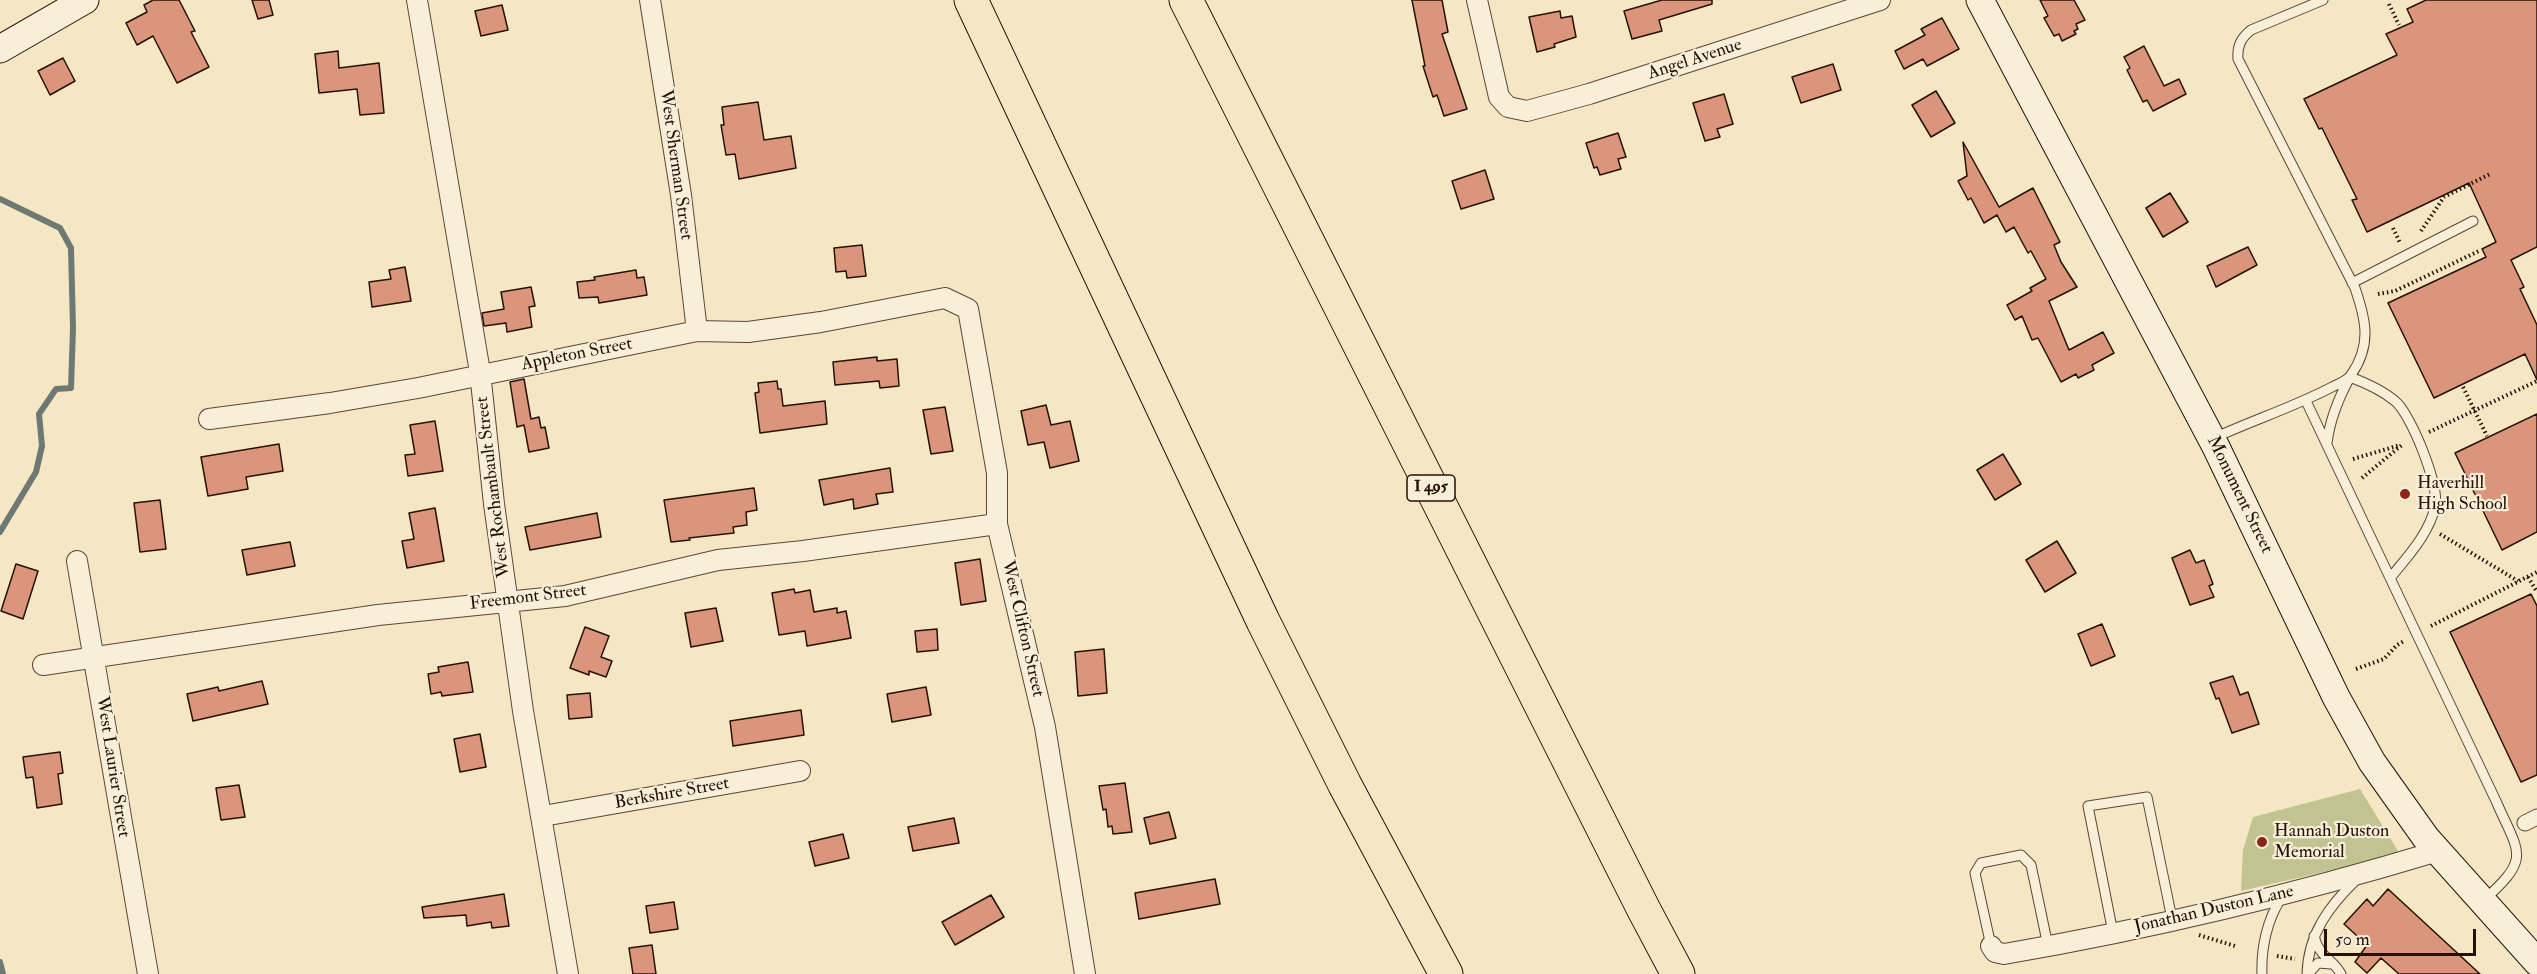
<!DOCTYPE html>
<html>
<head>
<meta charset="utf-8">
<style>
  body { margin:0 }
  #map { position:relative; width:2537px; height:974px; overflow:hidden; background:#f5e7c3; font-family:"IM FELL Double Pica",serif }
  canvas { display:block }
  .scale { position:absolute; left:2324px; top:929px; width:152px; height:27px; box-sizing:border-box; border:3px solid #261108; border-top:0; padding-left:8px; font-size:18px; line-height:21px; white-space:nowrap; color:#261108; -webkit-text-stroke:4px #f8efd8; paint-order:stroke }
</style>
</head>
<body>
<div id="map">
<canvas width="2537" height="974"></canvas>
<div class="scale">50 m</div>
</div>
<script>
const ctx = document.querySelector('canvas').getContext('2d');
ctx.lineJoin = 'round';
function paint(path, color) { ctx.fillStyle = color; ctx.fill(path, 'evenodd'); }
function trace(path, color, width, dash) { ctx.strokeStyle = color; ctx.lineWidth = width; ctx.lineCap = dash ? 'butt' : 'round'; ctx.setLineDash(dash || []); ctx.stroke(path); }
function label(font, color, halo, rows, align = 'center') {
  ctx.font = font + ' "IM FELL Double Pica",serif'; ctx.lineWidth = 4.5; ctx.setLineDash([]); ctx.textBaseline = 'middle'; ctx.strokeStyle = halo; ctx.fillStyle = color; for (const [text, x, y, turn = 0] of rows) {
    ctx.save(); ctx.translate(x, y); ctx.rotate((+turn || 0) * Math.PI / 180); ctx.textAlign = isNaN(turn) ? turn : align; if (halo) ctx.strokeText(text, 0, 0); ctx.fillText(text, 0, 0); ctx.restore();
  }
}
const green = new Path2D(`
  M2360,789l38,62 -5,5 -152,35 2,-41 10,-33z`);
const stream = new Path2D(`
  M0,199l60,29 11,20 2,80 -2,60 -15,1 -17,25 3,32 -6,26 -36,60
  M0,962l3,12`);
const building = new Path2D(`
  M153,0h26l16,31 -4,1 18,35 -32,16 -24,-47 -16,9 -11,-22 21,-11 -3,-7z
  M252,0h17l4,15 -15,4z
  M1412,0h30l6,32 -6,2 25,75 -23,7 -7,-21 -4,2 -10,-31h2z
  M1662,0h50v4l-53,16 3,11 -30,8 -8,-28z
  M2040,0h34l11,20 -9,4 2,5 -4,2 2,3 -14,7 -3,-7 -5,2 -10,-18 4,-2z
  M2426,0h111v247l-26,13 13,27 -4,2 17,36v55l-12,-26 -91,44 -46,-95 98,-46 -4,-8 14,-7 -27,-59 -102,49 -15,-32 5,-1 -35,-71 -3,1 -15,-30 93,-44 -11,-21 27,-12 -6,-13z
  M502,5l6,25 -27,6 -6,-25z
  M1560,11l1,7 11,-2 4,21 -22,7 1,3 -18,5 -8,-35z
  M1942,18l17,31 -32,17 -4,-7 -19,10 -9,-18 30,-16 -4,-6z
  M2144,46l20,40 15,-7 7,15 -33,17 -6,-11 -4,2 -16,-32 3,-2 -6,-11z
  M338,51l1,17 40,-5 5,50 -24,2 -3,-26 -38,4 -4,-39z
  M63,58l12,23 -25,14 -12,-24z
  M1833,64l8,26 -40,13 -9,-26z
  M1936,91l19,32 -24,14 -19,-32z
  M1724,94l9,30 -16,5 3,8 -15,4 -12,-38z
  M758,102l6,38 27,-4 5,32 -57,11 -4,-25 -9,1 -5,-30h3l-2,-18z
  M1618,133l8,24 -8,2 3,10 -21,6 -3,-8 -3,1 -8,-25z
  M1963,142l36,65 34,-19 27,54 -6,3 7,17 16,25 -28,14 20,49 34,-18 11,21 -22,12 2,5 -16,8 -2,-4 -15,8 -23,-44 -6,2 -10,-24 -7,4 -8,-15 25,-14 -2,-3 16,-9 -15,-28 -3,2 -14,-26 -8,5 -9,-17 -13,8 -13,-25 -3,2 -10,-19 9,-5z
  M1485,170l9,29 -33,10 -9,-28z
  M2170,193l18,29 -25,15 -17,-29z
  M862,245l4,31 -19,2 -1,-7 -10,1 -2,-24z
  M2248,247l9,18 -41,22 -9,-21z
  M405,267l6,34 -39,6 -3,-25 22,-3 -2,-9z
  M636,270l1,8 7,-1 3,18 -48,8 -1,-6 -19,1 -2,-16 18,-2 -1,-3z
  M531,287l4,19 -6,1 3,20 -25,5 -1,-9 -22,3 -2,-13 22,-4 -3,-17z
  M877,357v4l20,-2 2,27 -19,2 -1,-7 -44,4 -2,-23z
  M524,379l7,40 8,-2 2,11 4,-1 4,21 -20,4 -5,-27 -7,2 -7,-45z
  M777,381l1,8h3l2,17 42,-5 2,23 -67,9 -5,-40 4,-1 -1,-9z
  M1046,405l5,20 19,-4 9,40 -29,7 -6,-26 -16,3 -7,-34z
  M945,407l8,44 -22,3 -8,-44z
  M2537,414v118l-35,18 -47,-97z
  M435,421l8,50 -35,5 -3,-21 10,-1 -5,-29z
  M279,444l4,27 -37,6 2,12 -40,7 -7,-39z
  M2003,454l18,30 -26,16 -18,-30z
  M890,468l3,24 -17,2 2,10 -24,5 -1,-10 -29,6 -5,-25z
  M754,488l3,22 -11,2 1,13 -14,2 1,6 -45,5 1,2 -19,2 -7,-42z
  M160,500l6,49 -26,3 -6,-49z
  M435,508l9,53 -37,7 -5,-27 12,-2 -5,-26z
  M597,513l4,24 -71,13 -5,-23z
  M2057,541l19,32 -31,19 -19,-32z
  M290,542l5,24 -48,9 -5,-25z
  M2190,550l6,13 8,-3 9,24 -4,2 5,11 -24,8 -18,-47z
  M980,559l6,42 -25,4 -6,-42z
  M16,564l22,7 -15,48 -22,-8z
  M794,589l1,4 15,-3 4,22 23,-4v5l9,-2 5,27 -44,8 -2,-15 -26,4 -7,-42z
  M2531,594l6,12v169l-16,7 -71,-150z
  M716,608l7,33 -32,6 -6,-34z
  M2102,624l13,32 -24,10 -13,-32z
  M585,627l24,9 -8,21 11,4 -6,16 -17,-6v4l-19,-7z
  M937,629l1,21 -21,2 -2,-21z
  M1104,649l3,44 -29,3 -3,-44z
  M468,662l5,30 -31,4 -1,-4 -10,2 -3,-20 11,-2 -1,-5z
  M2233,676l7,19 8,-3 11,32 -27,9 -13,-35 -3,1 -6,-16z
  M262,681l6,23 -75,17 -6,-27 31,-7 1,4z
  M926,687l5,28 -39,7 -5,-28z
  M590,693l2,24 -23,2 -2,-24z
  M801,710l3,25 -71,11 -3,-25z
  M480,734l6,33 -26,5 -6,-33z
  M60,752l3,21 -5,1 4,30 -25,4 -4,-31 -7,1 -3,-21z
  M1125,783l7,49 -19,2 -1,-8 -4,1 -2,-18 -3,1 -4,-24z
  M239,785l6,32 -24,3 -5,-32z
  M1169,812l7,26 -26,6 -6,-26z
  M954,818l5,25 -46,8 -5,-24z
  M843,834l6,24 -34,8 -6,-24z
  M1215,879l5,25 -81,15 -4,-26z
  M2388,889l92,85h-81l-18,-16 -14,15 -12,-11 12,-17 -23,-21 23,-25 6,7z
  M504,894l5,32 -17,2 -1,-6 -24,4 -1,-11 -42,3 -2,-11z
  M991,895l13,22 -49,28 -13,-23z
  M674,902l4,27 -28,4 -4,-27z
  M652,945l4,29h-23l-4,-26z`);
const path = new Path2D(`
  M2389,4l10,21
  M2393,228l7,15
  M2421,231l23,-34 46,-23
  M2378,294l17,-3 84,-40
  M2463,387l24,49
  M2429,432l108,-51
  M2353,459l47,-14
  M2362,478l41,-34
  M2440,534l78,47
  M2528,577l9,15
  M2431,626l106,-54
  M2356,669l28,-10 13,-14 7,-4
  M2199,935l36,11
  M2277,956l18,3`);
const service = new Path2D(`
  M2352,283l121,-62
  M2306,401l190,400c23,53 36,56 -12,99
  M2214,438c39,-18 80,-31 118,-51 6,-3 15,-6 19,-12 21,-30 15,-55 4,-87l-117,-229c-1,-13 3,-21 13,-29l72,-30
  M2327,443c3,-24 11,-44 23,-66 16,6 32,13 45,24 16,13 45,85 40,106 -6,27 -28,50 -44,70
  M2113,933l-25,-127 59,-9 25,122
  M2314,936c5,21 18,22 27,38
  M1991,946l-16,-73 6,-10 40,-8 10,10 17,81
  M2262,974c-1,-26 5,-55 20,-77
  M2307,974c1,-40 22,-68 50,-95
  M2308,974l10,-11 13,1`);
const pedestrian = new Path2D(`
  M2525,823l12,-6`);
const minor = new Path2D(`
  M417,0l63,372 14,132 29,207 45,263
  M650,0l31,195 16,136
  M1477,0l22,97 9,10 19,4 62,-17 291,-94
  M209,419l121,-16 88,-15 279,-57 51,1 73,-10 124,-24 23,11 29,164v51l48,203 40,247
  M77,561l71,413
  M43,665l335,-50 187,-19 153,-36 85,-9 194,-27
  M543,816l257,-45
  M1991,946l4,6 9,2c146,-25 292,-60 434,-103`);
const secondary = new Path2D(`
  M1980,0l236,447 120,250 36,65 54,76 111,124
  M0,49l85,-49`);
const motorway = new Path2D(`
  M971,0l292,621 82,164 101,189
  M1186,0l458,910 34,64`);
const markers = [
  [2405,494,6,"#8f2418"],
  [2262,842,6,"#8f2418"]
];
const shields = [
  [1431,488,48]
];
const shieldNames = [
  ["I 495",1431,488]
];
const streetNames = [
  ["Angel Avenue",1695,60,-18],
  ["West Sherman Street",675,165,82],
  ["Appleton Street",577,355,-11],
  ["West Rochambault Street",494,487,-97],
  ["Monument Street",2239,495,64],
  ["Freemont Street",528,598,-7],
  ["West Clifton Street",1022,629,77],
  ["West Laurier Street",112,767,81],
  ["Berkshire Street",672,794,-10],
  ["Jonathan Duston Lane",2214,910,-13]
];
const poiNames = [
  ["Haverhill",2417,484],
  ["High School",2417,505],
  ["Hannah Duston",2274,832],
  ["Memorial",2274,853]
];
paint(green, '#c1c490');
trace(stream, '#6d7972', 6);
paint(building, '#db957b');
trace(building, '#261108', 1.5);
trace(service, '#5a4637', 11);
trace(pedestrian, '#5a4637', 17);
trace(minor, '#5a4637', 22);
trace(secondary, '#261108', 29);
trace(motorway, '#261108', 35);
trace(path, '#261108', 4, [1.5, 3]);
trace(service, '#f8efd8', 9);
trace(pedestrian, '#f8efd8', 15);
trace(minor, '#f8efd8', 20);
trace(secondary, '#f8efd8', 27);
trace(motorway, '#f5e7c3', 33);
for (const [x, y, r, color] of markers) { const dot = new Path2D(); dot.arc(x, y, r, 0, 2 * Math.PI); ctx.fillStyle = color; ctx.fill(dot); trace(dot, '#f8efd8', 2); }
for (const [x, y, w] of shields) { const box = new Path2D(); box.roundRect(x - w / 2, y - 13, w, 26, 4.5); ctx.fillStyle = '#f8efd8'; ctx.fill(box); trace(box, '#261108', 1.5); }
label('bold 16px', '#261108', null, shieldNames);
label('18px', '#261108', '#f8efd8', streetNames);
label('18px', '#261108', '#f8efd8', poiNames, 'left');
</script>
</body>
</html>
